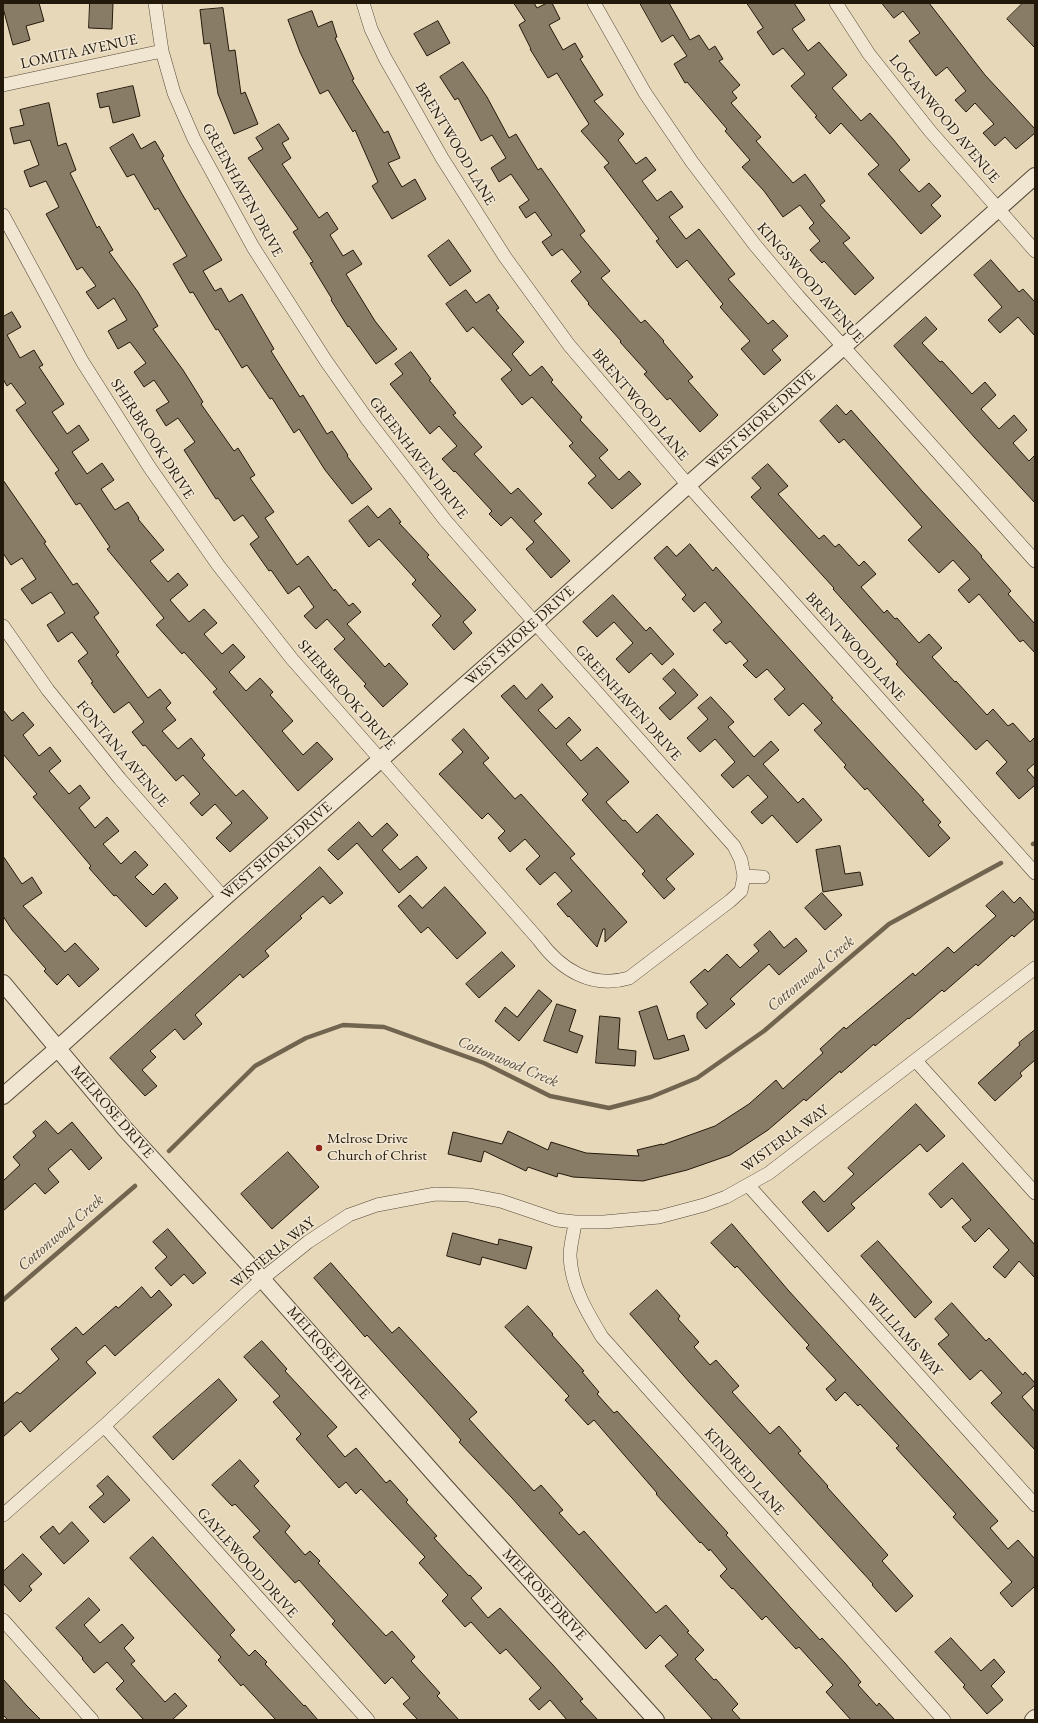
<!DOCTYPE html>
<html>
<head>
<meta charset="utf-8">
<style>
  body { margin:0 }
  #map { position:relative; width:1038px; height:1723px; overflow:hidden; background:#e8d8ba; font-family:"EB Garamond",serif }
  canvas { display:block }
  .frame { position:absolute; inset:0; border:4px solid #23190b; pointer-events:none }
</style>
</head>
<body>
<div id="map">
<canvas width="1038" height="1723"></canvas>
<div class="frame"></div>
</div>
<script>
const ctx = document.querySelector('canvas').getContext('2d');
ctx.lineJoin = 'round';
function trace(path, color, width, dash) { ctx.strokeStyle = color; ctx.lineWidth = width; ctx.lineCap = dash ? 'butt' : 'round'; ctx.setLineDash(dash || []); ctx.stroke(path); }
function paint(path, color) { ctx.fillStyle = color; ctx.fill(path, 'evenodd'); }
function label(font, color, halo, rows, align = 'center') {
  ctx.font = font + ' "EB Garamond",serif'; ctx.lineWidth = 3; ctx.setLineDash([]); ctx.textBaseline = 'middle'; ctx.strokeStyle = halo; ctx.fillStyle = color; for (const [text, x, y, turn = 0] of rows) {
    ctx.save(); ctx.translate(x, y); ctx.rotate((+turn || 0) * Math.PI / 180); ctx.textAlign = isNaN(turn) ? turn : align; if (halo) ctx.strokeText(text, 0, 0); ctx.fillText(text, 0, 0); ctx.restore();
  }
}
const stream = new Path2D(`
  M1033,844l2,-1
  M169,1151l86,-85 51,-28 37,-13 41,2 100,36 66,33 59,12 42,-11 46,-19 67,-47 125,-107 112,-61
  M3,1300l132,-114`);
const building = new Path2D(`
  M8,3h31l5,18 -18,5 4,14 -17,5 -10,-37v-4z
  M90,3h23l-1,26 -23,-1z
  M514,3h20l3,5 10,-5h5l8,16 -11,6 14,25 12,-7 8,14 -3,2 23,36 -9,6 30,33 -6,6 18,24 10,-7 10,13 -14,11 15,20 14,-10 12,16 -14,10 17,22 13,-10 36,45 -7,5 40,45 5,-4 15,16 -16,14 9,10 -17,15 -23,-26 9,-8 -30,-34 3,-3 -36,-44 -10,8 -21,-27 3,-2 -55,-72 5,-4 -28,-32 8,-7 -32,-51 -9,5 -18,-29h1l-12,-24 6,-4z
  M640,3h29l21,37 9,-5 10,15 6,-4 8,13 -4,2 21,24 -8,7 5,6 -6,5 30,34 -5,4 37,42 12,-9 20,27 -5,4 30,33 -7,5 31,35 -19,17 -31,-34 -2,2 -12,-13 10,-9 -11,-13 5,-5 -14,-18 -17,12 -19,-26 -22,-24 8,-7 -25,-29 2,-2 -40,-47 -2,1 -11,-19 13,-8 -14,-21 -11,7z
  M747,3h47l11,17 -13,9 16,22 11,-9 28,33 -15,13 29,33 9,-8 23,26 17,21 -11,10 20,22 10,-9 12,13 -10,9 10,11 -20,18 -53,-60 11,-9 -38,-42 -11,11 -15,-17 2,-1 -26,-30 14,-12 -22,-26 -10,7 -16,-23 6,-4z
  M882,3h47l56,72 50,54v4l-19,16 -11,-12 -10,9 -12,-13 11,-9 -19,-21 -9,9 -11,-12 11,-9 -19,-24 -11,9 -27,-35 11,-8 -17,-22 -9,7z
  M1023,3h12v45l-28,-29z
  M223,8l6,43 6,-1 6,44 4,-2 13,32 -24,10 -16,-40 -8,-51 -6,1 -4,-34z
  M312,11l6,16 14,-6 5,16 -2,1 19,41 -2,1 32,53 4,-2 12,27 -12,5 14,24 13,-8 11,20 -34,20 -20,-33 6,-4 -23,-52 -2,2 -25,-42 -8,4 -20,-42 -12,-32z
  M438,21l12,22 -23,13 -13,-22z
  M463,62l24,35 22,41 7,-4 22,36 3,-2 44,63 -5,4 30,36 -9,7 40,45 4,-3 19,21 -1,1 30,35 -5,4 30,34 -18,17 -30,-34 -3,2 -23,-26 3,-2 -27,-30 1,-1 -33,-37 1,-1 -18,-22 10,-9 -19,-23 -10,7 -10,-14 10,-7 -17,-23 -9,6 -7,-11 10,-7 -18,-26 -12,8 -8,-14 15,-10 -14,-23 -11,6 -23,-43 -3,2 -15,-23z
  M133,86l7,30 -27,7 -4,-17 -9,2 -3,-14z
  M49,103l9,43 8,-3 10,27 -6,3 27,55 2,-2 14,24 -4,2 29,40 20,34 -5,3 30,41 20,32 -2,2 33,47 4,-3 17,27 -5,3 24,34 -9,6 32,47 11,-9 26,35 1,-2 14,17 4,-3 8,9 -14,12 38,43 4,-4 19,21 -25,23 -19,-21 2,-2 -32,-35 11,-10 -18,-20 -11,10 -12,-13 10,-9 -15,-21 -11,8 -17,-24 -2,1 -19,-27 9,-7 -16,-22 -9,6 -16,-23 -2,1 -32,-49 11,-8 -17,-24 -12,8 -10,-16 13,-8 -15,-22 -10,7 -10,-15 12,-9 -16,-21 -12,7 -10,-18 19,-11 -13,-22 -16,11 -12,-17 10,-6 -14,-19 -5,3 -31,-56 13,-7 -13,-26 -16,6 -6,-16 15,-6 -9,-25 -16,4 -4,-16 14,-3 -4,-15z
  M279,124l10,15 -7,4 9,15 -9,6 37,54 8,-6 11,17 -8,6 13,21 10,-6 9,14 -16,10 29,47 22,28 -21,15 -27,-38 -1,1 -17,-27 1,-1 -22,-36 3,-1 -20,-30 5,-3 -50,-71 15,-9 -7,-11z
  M133,134l8,15 14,-8 9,15 -2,2 20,36 40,66 -19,11 12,20 6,-3 8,14 13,-8 32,55 -3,2 29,46 3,-2 24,39 5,-3 16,24 -1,1 25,33 -20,15 -27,-34 -26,-41 -5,4 -22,-35 -2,1 -23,-34 -5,3 -24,-39 -2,1 -23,-38 -3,1 -17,-29 14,-8 -29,-48 -3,2 -21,-36 -7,3 -17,-29z
  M449,240l22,31 -21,15 -22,-30z
  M991,260l28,32 4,-3 12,13v34l-17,-19 -18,16 -12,-13 14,-13 -28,-32z
  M466,290l10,13 13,-9 10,14 -3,2 28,32 -12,12 18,22 12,-10 11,14 -2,2 31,35 -2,3 28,30 -9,8 20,22 10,-9 12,13 -29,25 -24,-26 8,-7 -27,-30 4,-3 -41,-46 -10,8 -21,-26 11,-9 -39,-43 -6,5 -21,-28z
  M12,312l9,15 -14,8 13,23 14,-8 9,15 -4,2 25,37 -12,8 15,22 12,-9 10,15 -17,12 15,22 15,-11 12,17 -13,9 14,21 13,-8 11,16 -1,1 26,31 -14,11 18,21 10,-9 10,12 -18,15 19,22 15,-13 13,14 -13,11 18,20 11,-10 12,13 -16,15 17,19 14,-13 13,14 -3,3 23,26 -11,10 21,24 14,-13 16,17 -35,32 -85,-99 4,-3 -33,-37 -2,2 -26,-29 8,-7 -57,-69 3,-2 -30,-44 -4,2 -21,-32 4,-3 -43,-60 10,-7 -15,-20 -4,3 -4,-7v-62z
  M926,317l11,12 -15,14 18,19 2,-1 30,33 13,-12 11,13 -15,14 18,20 15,-14 13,15 -14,13 16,18 6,-6v48l-60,-65 -81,-92z
  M411,352l20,27 -2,1 27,33 -3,2 29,32 -8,7 37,40 7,-6 24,26 -8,7 36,40 -19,17 -25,-29 8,-7 -23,-25 -10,9 -12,-12 3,-3 -37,-40 -1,1 -12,-13 15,-13 -18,-20 -9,8 -40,-50 13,-10 -8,-10z
  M837,405l9,10 5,-5 71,81 60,65 -1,1 30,34 -3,3 27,30v29l-12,-13 -3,2 -41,-48 -10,9 -11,-13 12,-11 -17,-19 -14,13 -31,-33 14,-13 -78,-88 -5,4 -19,-22z
  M768,464l20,22 -10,8 41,45 5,-4 11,12 4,-3 20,22 5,-5 12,13 -15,13 23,26 3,-3 8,9 2,-1 22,25 10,-9 13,14 -10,9 23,25 1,-1 31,34 6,-6 15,17 5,-3 17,19 5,-5v26l-8,7 8,9v6l-16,14 -23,-26 11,-11 -20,-22 -11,10 -80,-86 2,-2 -65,-73 1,-1 -83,-91 10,-9 -9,-10z
  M3,480l43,62 -2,1 29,42 4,-2 22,30 -5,4 25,35 -3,3 32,43 12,-9 11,14 -5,5 10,12 -14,11 16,18 13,-11 14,17 -3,3 34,38 7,-6 25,28 -38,34 -14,-14 16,-15 -17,-19 -13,12 -12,-13 10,-9 -17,-19 -7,6 -31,-36 -2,1 -11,-14 12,-10 -15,-20 -15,11 -23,-30 2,-1 -15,-21 10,-8 -16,-21 -14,10 -11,-17 18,-12 -14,-21 -19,12 -11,-15 15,-10 -14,-21 -11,7 -8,-12z
  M368,506l10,12 12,-10 11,14 -2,1 30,32 -2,2 49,53 -13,12 9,11 -18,17 -22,-25 9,-9 -29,-32 4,-4 -37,-41 -10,8 -20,-26z
  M690,544l23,27 3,-4 117,131 -2,1 93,101 -2,1 19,21 -3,3 12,13 -21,19 -62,-69 -2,2 -21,-23 2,-2 -32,-35 8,-7 -19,-20 -14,13 -15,-17 11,-10 -18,-20 -11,9 -13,-13 5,-4 -18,-20 -4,3 -13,-14 9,-8 -17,-20 -11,10 -12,-13 4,-4 -32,-37 13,-12 9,10z
  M613,595l33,36 4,-4 24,27 -12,11 -11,-12 -22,20 -13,-14 17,-16 -19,-21 -17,15 -14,-15z
  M674,669l24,26 -28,25 -11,-12 17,-15 -13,-14z
  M542,684l11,13 -15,13 18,19 13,-12 12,13 -15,14 15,17 16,-14 32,35 -23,20 17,19 2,-1 12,13 20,-19 37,40 -28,25 9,10 -11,10 -22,-25 3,-3 -63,-71 6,-6 -87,-98 13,-11 12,14z
  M711,697l23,25 -6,5 26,30 17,-16 8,9 -16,14 35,39 5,-5 19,22 -25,23 -25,-28 -10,9 -11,-12 17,-15 -20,-22 -15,13 -12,-13 14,-13 -20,-23 -15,13 -13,-14 21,-19 -10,-11z
  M3,710l9,11 11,-9 11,13 -11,10 16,21 11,-9 11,14 -12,10 20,23 11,-9 10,13 -11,10 16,20 12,-11 12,14 -16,13 18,20 14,-13 13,14 -13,12 18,18 12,-12 13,15 -32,29 -30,-32 -2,1 -25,-28 2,-2 -58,-69 4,-3 -34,-40z
  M464,729l25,29 -6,5 32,36 6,-5 54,60 -5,4 57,64 -22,20v-13h-2l-6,18 -28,-31 -1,1 -11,-13 15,-13 -17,-19 -15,13 -14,-16 14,-13 -15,-17 -15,13 -12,-14 7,-7 -17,-18 -6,6 -43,-45 24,-22 -11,-12z
  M359,822l13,15 15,-14 11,12 -16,15 18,20 17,-14 10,12 -28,25 -42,-50 -19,17 -10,-10z
  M840,846l5,28 15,-2 3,13 -40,7 -7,-42z
  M3,856l19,28 10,-7 10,16 -19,13 42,46 10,-9 24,26 -20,18 -11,-13 -11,11 -13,-14 2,-2 -34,-39 -9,-14z
  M320,867l23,26 -13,11 -7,-8 -23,20 2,2 -37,33 4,5 -26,22 -3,-4 -45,41 7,9 -18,16 -9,-11 -25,22 6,6 -14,13 15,16 -12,10 -35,-38z
  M445,887l41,46 -29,26 -29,-32 -7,6 -23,-27 12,-11 12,13z
  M1003,891l11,12 6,-6 15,17v4l-21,19 -2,-2 -34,31 -2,-2 -32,28 -2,-2 -33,29 -1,-1 -33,28 -1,-2 -33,29 -1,-2 -34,30 -2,-2 -36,31 -38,25 -43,15 -44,11 -70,-4 -15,-4 -1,4 -29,-10 -2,4 -42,-20 -3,11 -33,-8 5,-22 49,12 6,-13 40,19 3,-8 35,11 53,3 -2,-6 25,-6v1l53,-19 34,-22 27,-24 7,9 40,-36 -3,-4 24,-22 2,2 67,-56 2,3 33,-29 6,6 42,-37 -10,-10z
  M822,893l20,22 -17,15 -20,-22z
  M770,931l14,17 12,-10 11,13 -28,24 -10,-11 -39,35 5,5 -29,25 -9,-11v-5l11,-9 -18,-22 15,-13 3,3 19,-18 13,14 19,-17 -5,-6z
  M502,952l13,14 -36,32 -13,-14z
  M539,990l13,11 -33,40 -24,-20 10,-14 12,10z
  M557,1004l19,6 -7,21 14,5 -6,17 -33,-12z
  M657,1006l11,34 16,-5 5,15 -30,9h-5l-15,-47z
  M600,1016l20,2 -2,31 18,2 -1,15 -39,-3z
  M1035,1030v30l-15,13 2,3 -27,25 -17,-18 42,-38 -1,-2z
  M916,1104l29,32 -18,16 -7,-8 -69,60 4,4 -27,24 -26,-30 12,-11 10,11 30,-28 -6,-6z
  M46,1121l12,13 14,-12 30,36 -13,12 -18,-21 -23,20 11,13 -14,12 -10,-11 -32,28v-30l17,-16 -7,-8 23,-21 -3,-4z
  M288,1152l31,35 -47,42 -31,-35z
  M963,1163l72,82v33l-16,-17 -14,17 -12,-11 16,-17 -20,-22 -14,14 -13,-15 9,-7 -19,-22 -11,10 -12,-14z
  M732,1224l56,66 210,231 -8,7 18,21 10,-9 17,19v27l-23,21 -12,-14 12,-11 -59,-65 3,-3 -60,-66 3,-2 -39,-42 -2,2 -13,-14 -9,9 -10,-12 10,-9 -30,-32 3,-3 -72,-79 -2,2 -24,-25z
  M168,1229l38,44 -13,11 -9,-10 -13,12 -16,-18 12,-11 -14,-15z
  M453,1233l45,12 1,-6 33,8 -6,22 -44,-12 -2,8 -33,-9z
  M878,1241l54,61 -17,16 -54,-62z
  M331,1263l61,70 7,-6 78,85 -8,7 65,72 7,-6 22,25 -4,3 20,22 5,-4 72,82 10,-8 23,26 -2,1 17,18 -9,9 19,21 2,-1 22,25 -6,6 9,10h-28l-48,-54 13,-11 -18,-20 -14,14 -134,-151 -53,-56 2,-2 -29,-33 -65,-72 -2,2 -51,-59z
  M142,1287l9,11 8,-8 13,15 -57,51 -10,-11 -19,17 10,11 -66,59 -9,-11 -18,16v-33l14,-12 3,2 39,-35 -8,-10 25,-22 7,8 33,-29 2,2z
  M657,1290l23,26 -2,3 21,23 -5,5 16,18 6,-5 23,26 -7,6 38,42 9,-8 22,25 -3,2 30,33 -1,1 61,68 -6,6 31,35 -17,16 -24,-27 1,-1 -183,-201 -60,-69z
  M952,1303l34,38 3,-3 34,37 2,-3 10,11v2l-13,12 13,15v38l-44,-47 11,-10 -21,-23 -11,10 -32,-36 11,-9 -14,-16z
  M528,1306l25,28 -1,1 32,36 -2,1 17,20 -2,2 17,19 3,-2 111,122 -2,2 64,72 30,33 2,-2 23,25 16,19 -3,3 19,21 2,-3 16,17h-44l-25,-28 7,-7 -34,-38 -3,2 -30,-33 -4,4 -29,-32 -1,1 -12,-13 7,-7 -17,-20 -1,2 -8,-9 -1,1 -44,-49 1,-1 -63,-73 -6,5 -23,-25 4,-4 -64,-69z
  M262,1341l25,28 -2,2 52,56 -10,9 18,21 11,-9 30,35 4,-3 18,20 -2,2 31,34 -3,2 35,38 1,-1 12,13 -11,10 17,20 12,-10 53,57 30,34 -3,2 18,19h-31l-17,-20 -11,10 -10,-11 12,-11 -35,-39 -6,5 -29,-32 -6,5 -23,-26 6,-6 -29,-32 6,-6 -64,-68 -5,5 -10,-12 -7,6 -43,-49 5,-5 -28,-32 7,-6 -36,-39z
  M219,1379l18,21 -64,60 -20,-23z
  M240,1460l19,21 -5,5 36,40 -5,6 20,23 5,-4 10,10 -2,2 68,73 6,-5 23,26 -4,4 29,32 -3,3 22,24h-41l-15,-16 7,-6 -18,-21 -7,7 -53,-60 3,-3 -36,-41 -4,3 -42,-46 7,-6 -25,-27 -3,2 -20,-21z
  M108,1476l22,24 -26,23 -15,-16 15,-13 -7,-8z
  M72,1522l17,19 -25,23 -24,-27 13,-11 6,8z
  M153,1537l82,93 -5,5 19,21 6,-6 12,12 -2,2 39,42 1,-1 13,15h-42l-33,-36 -2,2 -23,-26 3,-3 -91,-99z
  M23,1554l19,20 -13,12 3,4 -12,12 -17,-19v-11z
  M89,1598l11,12 -16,15 16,18 22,-19 12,14 -10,10 11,13 -4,3 34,38 10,-9 12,13 -15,14h-28l-28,-31 8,-8 -17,-19 -13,11 -12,-14 1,-1 -27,-30z
  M951,1638l30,33 13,-12 11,13 -14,14 12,14 -16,14 -24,-27 2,-2 -30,-33z
  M3,1679l24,27 14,14h-33l-5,-5z`);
const minor = new Path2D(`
  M155,3l7,48 12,42 20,46 59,108 73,114 41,58 78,101 90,103 199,223 7,14 3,16
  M363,3l8,26 14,29 57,100 63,99 64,88 119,140 347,388
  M594,3l51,90 47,69 63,83 43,51 237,265
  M836,3l33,51 61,77 105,120
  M3,85l159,-34
  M3,215l79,146 68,107 68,97 74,94 247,281c22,30 53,49 90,38l101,-77 11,-10 3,-15 19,1
  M3,626l45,64 72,89 104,119
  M916,1061l119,132
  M748,1185l287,320
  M575,1222c-1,11 -5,23 -5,34 1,30 17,56 32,81l342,383
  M104,1426l264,294
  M3,1515l101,-89 158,-147 46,-37 41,-27 28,-10 58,-11 34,1 32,6 56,19 18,2h29l55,-5 45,-12 22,-8 43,-24 266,-205
  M3,1620l89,100`);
const tertiary = new Path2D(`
  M3,983l122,146 137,150 182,206 212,235
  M3,1096l54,-47 167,-151 311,-275 153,-138 347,-309
  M1033,1720l2,-2`);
const markers = [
  [319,1148,4,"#8f2418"]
];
const streetNames = [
  ["LOMITA AVENUE",79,52,-12],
  ["LOGANWOOD AVENUE",944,119,50],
  ["BRENTWOOD LANE",455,144,59],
  ["GREENHAVEN DRIVE",242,190,61],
  ["KINGSWOOD AVENUE",810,283,49],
  ["BRENTWOOD LANE",640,405,50],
  ["WEST SHORE DRIVE",761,420,-42],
  ["SHERBROOK DRIVE",152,439,57],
  ["GREENHAVEN DRIVE",418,458,52],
  ["WEST SHORE DRIVE",520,636,-42],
  ["BRENTWOOD LANE",855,647,48],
  ["SHERBROOK DRIVE",346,695,49],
  ["GREENHAVEN DRIVE",628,703,48],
  ["FONTANA AVENUE",122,754,50],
  ["WEST SHORE DRIVE",277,851,-41],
  ["MELROSE DRIVE",112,1112,49],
  ["WISTERIA WAY",785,1139,-36],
  ["WISTERIA WAY",273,1253,-39],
  ["WILLIAMS WAY",904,1335,48],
  ["MELROSE DRIVE",328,1353,49],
  ["KINDRED LANE",744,1472,48],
  ["GAYLEWOOD DRIVE",247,1563,48],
  ["MELROSE DRIVE",544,1595,48]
];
const poiNames = [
  ["Melrose Drive",327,1139],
  ["Church of Christ",327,1156]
];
const waterNames = [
  ["Cottonwood Creek",811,974,-40],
  ["Cottonwood Creek",508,1062,23],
  ["Cottonwood Creek",61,1233,-41]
];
trace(stream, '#716550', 4.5);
paint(building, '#897c66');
trace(building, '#23190b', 1);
trace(minor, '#544937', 14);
trace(tertiary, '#544937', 18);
trace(minor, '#f0e6d2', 13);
trace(tertiary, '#f0e6d2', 16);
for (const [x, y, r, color] of markers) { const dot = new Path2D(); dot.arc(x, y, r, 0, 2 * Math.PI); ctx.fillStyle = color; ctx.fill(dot); trace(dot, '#f0e6d2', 1.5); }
label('15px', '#23190b', '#f0e6d2', streetNames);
label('15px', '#23190b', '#f0e6d2', poiNames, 'left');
label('italic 16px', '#574b39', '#f0e6d2', waterNames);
</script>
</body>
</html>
